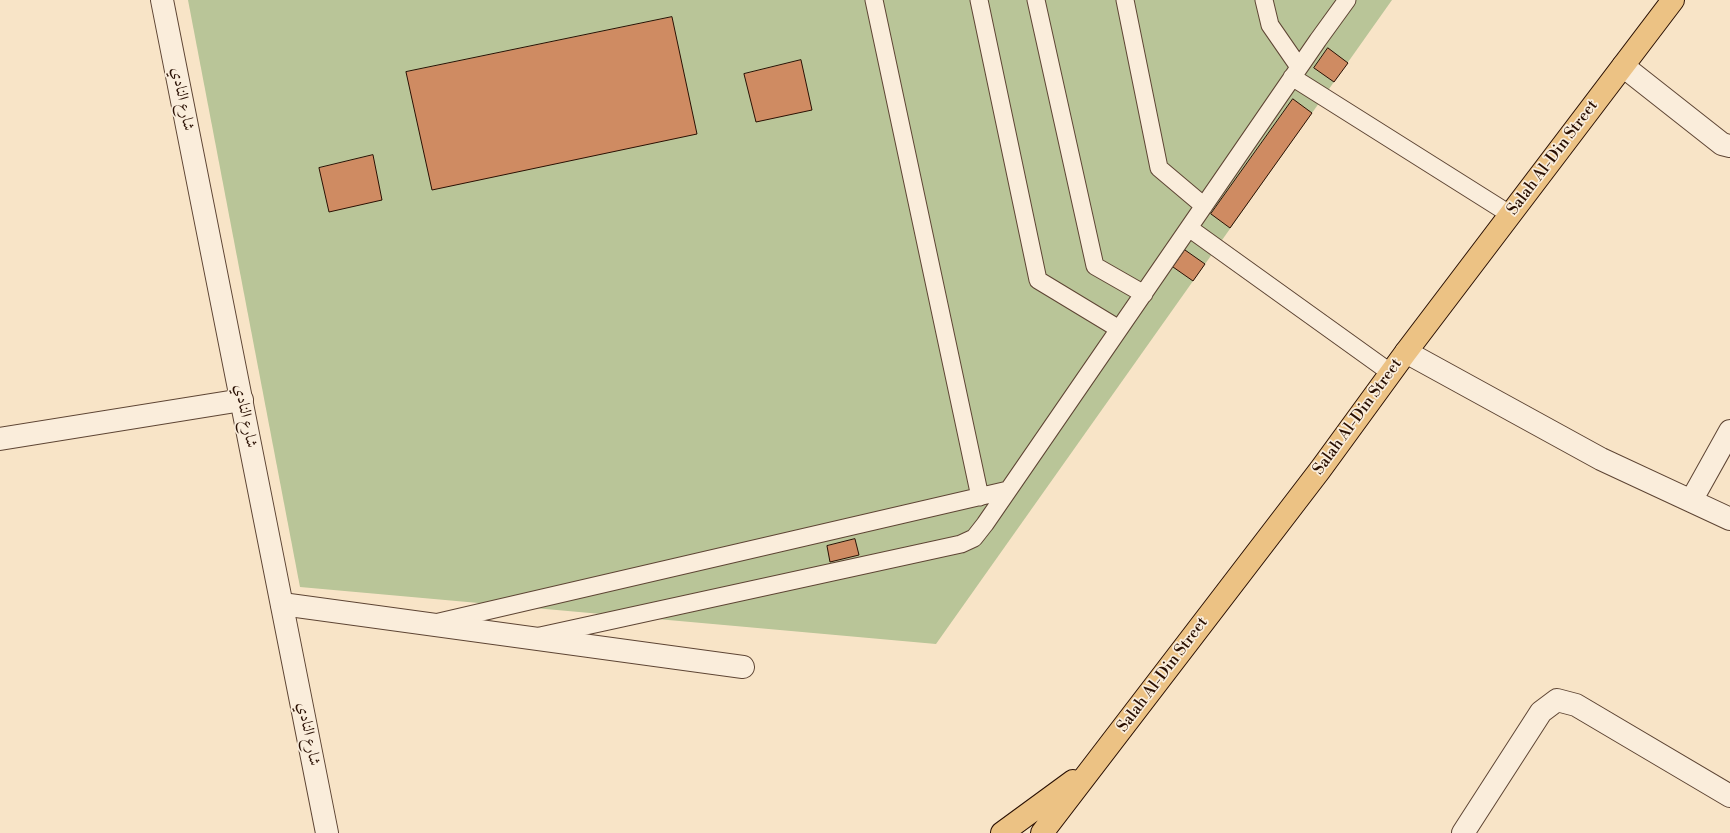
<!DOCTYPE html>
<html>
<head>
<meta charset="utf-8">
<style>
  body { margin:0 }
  canvas { display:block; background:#f8e4c7 }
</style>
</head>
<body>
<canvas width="1730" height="833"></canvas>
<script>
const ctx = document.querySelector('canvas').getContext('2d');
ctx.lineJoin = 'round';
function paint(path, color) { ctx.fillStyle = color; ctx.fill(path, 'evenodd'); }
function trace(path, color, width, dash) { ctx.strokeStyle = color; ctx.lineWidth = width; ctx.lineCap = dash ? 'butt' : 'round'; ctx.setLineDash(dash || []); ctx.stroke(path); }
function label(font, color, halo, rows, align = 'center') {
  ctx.font = font + ' "Libre Bodoni",Amiri,serif'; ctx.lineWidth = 3.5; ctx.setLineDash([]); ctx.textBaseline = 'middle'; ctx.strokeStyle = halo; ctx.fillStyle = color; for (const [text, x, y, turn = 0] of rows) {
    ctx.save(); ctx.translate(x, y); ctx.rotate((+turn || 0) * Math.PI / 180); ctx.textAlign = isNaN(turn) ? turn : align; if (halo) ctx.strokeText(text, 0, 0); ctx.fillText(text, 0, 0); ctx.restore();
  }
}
const green = new Path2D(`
  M188,0h1204l-456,644 -636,-57z`);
const building = new Path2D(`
  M672,17l25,117 -265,56 -26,-118z
  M1328,48l20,15 -14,19 -20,-14z
  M801,60l11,50 -56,12 -12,-48z
  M1293,99l19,14 -82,115 -19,-14z
  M373,155l9,45 -53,12 -10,-44z
  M1185,250l20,14 -12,17 -20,-14z
  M855,539l4,16 -29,7 -3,-16z`);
const service = new Path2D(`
  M874,0l106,497
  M979,0l59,280 81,49
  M1036,0l59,266 49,28
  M1125,0l34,168 45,38
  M1264,0l6,25 29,42
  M1292,77l219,138
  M1189,228l202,145
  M439,622l569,-132
  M540,636l421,-92 13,-6 11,-14 333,-484 29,-40`);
const minor = new Path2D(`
  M1623,66l99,78 8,2
  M1406,352l195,107 129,60
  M0,439l242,-39
  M1691,501l39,-70
  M282,604l461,63
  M1463,833l78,-121 16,-12 19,5 154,91`);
const tertiary = new Path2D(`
  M162,0l165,833`);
const primary = new Path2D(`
  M1002,833l71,-52
  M1042,833l278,-363 86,-118 267,-352`);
const streetNames = [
  ["شارع النادي",182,99,79],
  ["Salah Al-Din Street",1553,158,-53],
  ["شارع النادي",245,416,79],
  ["Salah Al-Din Street",1358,417,-54],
  ["Salah Al-Din Street",1163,675,-53],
  ["شارع النادي",308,734,79]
];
paint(green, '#b9c598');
paint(building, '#cf8b62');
trace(building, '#2a1003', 1);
trace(service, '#5e4534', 19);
trace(minor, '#5e4534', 24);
trace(tertiary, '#5e4534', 24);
trace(primary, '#2a1003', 24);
trace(service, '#faeddb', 17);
trace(minor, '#faeddb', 22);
trace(tertiary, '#faeddb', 22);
trace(primary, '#ecc284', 22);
label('16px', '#2a1003', '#faeddb', streetNames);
</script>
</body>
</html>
